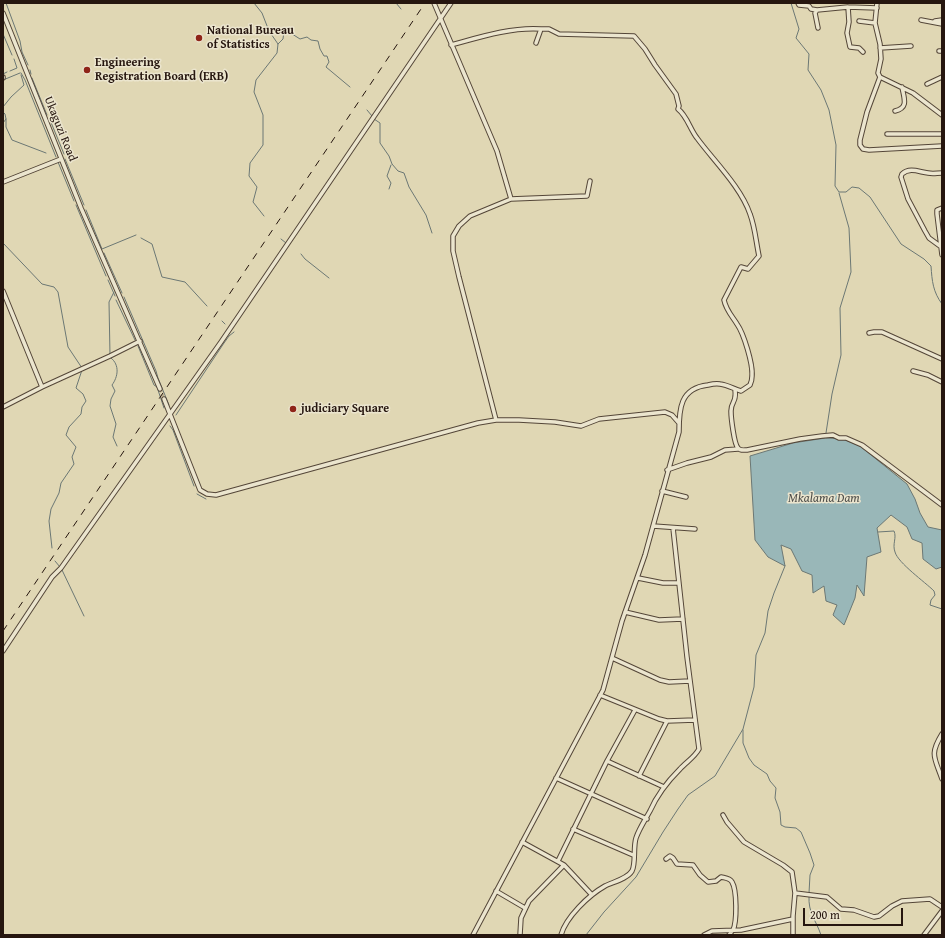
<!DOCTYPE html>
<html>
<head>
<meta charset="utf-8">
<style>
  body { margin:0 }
  #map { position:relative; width:945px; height:938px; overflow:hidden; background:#e0d7b4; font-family:"Gentium Book Plus",serif }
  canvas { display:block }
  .frame { position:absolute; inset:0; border:4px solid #26160f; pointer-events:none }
  .scale { position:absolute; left:803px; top:908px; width:100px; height:18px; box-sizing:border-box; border:2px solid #26160f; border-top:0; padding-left:5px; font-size:12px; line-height:14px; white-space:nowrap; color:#26160f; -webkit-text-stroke:3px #ebe5ce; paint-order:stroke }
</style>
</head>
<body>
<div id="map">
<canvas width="945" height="938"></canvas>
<div class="frame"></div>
<div class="scale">200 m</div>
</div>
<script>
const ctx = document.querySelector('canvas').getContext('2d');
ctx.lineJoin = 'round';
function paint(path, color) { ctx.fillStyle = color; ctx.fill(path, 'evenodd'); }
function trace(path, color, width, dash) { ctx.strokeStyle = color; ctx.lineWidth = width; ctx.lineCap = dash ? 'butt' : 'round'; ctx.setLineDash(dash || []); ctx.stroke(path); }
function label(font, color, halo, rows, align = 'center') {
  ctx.font = font + ' "Gentium Book Plus",serif'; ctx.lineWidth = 3; ctx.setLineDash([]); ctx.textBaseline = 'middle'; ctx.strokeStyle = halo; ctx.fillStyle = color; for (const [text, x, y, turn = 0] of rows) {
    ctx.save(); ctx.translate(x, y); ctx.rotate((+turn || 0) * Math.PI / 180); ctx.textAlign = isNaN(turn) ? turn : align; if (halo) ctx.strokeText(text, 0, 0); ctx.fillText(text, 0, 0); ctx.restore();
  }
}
const water = new Path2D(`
  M826,438l17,1 17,7 47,38 8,15 5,14 8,14 14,3v37l-6,2 -13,-10 -1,-16 -10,-4 -5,-12 -16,-12 -14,13 4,24 -14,5 -3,39 -7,-11 -2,13 -11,27 -11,-10 4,-10 -11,-4 -2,-15 -11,7 -1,-18 -10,-4 -11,-22 -10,-4 4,21 -17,-9 -13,-17 -5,-84 43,-13z`);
const stream = new Path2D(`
  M6,3l14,38 2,11 6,13
  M254,3l8,10 7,18 9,13 -1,9 -21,27 -2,12 9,23v30l-13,18 -1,13 8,11 -4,15 11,14
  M396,3l5,6
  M791,3l8,26 -3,9 13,16 -1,16 13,20 8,20 7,35 -1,41 4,6h7l6,-5 7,1 11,9 31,47 23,15 7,7c1,15 2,26 11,38
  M3,34l9,21
  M278,44l5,-5 1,-8 5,1 11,7 7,-2 4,3 7,1 2,8 4,7h3l2,6 -3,5 24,20
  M30,70l1,4
  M10,71l7,-3 -3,-9
  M21,73l4,7 31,77
  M3,74l4,-2
  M32,78l15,37
  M3,80l17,-7
  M3,107l8,-10 13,-12 -3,-10
  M367,110l5,6
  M3,112l2,2 1,5 -3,4
  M6,119v8l6,13 34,13
  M374,119l6,4v20l9,13 3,8 6,7 6,2 5,14 17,28 6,18
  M50,120l14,34
  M65,159l19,46
  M58,162l16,39
  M389,189l2,-6 -4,-7 4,-11
  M76,205l30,71
  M86,210l16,39 34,-14
  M141,238l11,6 10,33 23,5 22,24
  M281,239l5,4
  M3,243l39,41 12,3 4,5 10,55 14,21
  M104,253l18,40
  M301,254l4,5 24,19
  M108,280l7,16
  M124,297l32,74 2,7 11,27
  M116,300l19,40
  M222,321l3,3
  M138,346l16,39 3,2 7,21
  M110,355l-1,-53 5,-10
  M111,358c9,7 7,19 1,27l3,6 -4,8 -1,7 6,18 -3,13 4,9
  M176,415l48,-72 5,-7 5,-4
  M170,426l3,4 21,56
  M826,433l6,-39 9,-39 -1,-47 11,-36 -2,-44 -10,-35
  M197,494l9,5
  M878,532l16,-1c3,7 -2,13 1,21 3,11 30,30 39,39l1,4 -4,5 -1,5 12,4
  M52,548l-3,-27 2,-12 8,-16 2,-10 13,-19 -2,-7 4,-10 -10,-12 3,-8 12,-13 1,-7 4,-6 -3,-7 -7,-6 6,-18
  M55,561l5,6
  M62,570l22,46
  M743,730v13l6,15 5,7 13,9 3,7 6,7 -1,10 5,14 1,13 4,2 11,1 5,4 9,21 4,12 -4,10 -1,18
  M809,896c-1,17 7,24 12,39
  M586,935l18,-23 32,-35 27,-45 15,-23 10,-14 27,-19 28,-47 11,-42 2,-32 9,-22 3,-22 6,-18 11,-27`);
const streetTunnel = new Path2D(`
  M160,389l4,10`);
const street = new Path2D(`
  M434,3l63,148 14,48 76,-3 3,-15
  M798,3l1,2 10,1 2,3 6,1
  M877,3l-2,20 5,21 1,15 -3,14 2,4 33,16 29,22
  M848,7l1,15 -2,11 3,14 9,1 4,4
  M3,13l78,195 79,181
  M921,20l21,4
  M859,21l16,2
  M935,21l7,-1
  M818,28l-3,-15 2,-3 31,-3 29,1
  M451,45c29,-8 60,-18 90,-16l-5,14
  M880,48l31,-2
  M939,51h3
  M880,77l-13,35 -7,28v5l3,4 6,1 73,-4
  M3,78v-1
  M927,84l15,-7
  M895,111c14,-3 9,-13 7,-24
  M887,134h55
  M3,182l58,-23
  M942,208l-5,2v4l5,41
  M940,246l-11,-8 -4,-7 -17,-32 -7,-22 1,-3c8,-7 17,-2 26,-1 5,1 9,0 14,0
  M3,291l39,96
  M869,333l5,-1h8l60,27
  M913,371l15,4 14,7
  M735,390c2,13 -4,11 -4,21 0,6 3,33 7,37 2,3 6,2 9,2l53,-11 22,-3 11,-1 6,3h7l16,7 80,60
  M164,399l36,91 7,4 9,1 262,-72 18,-3h23l36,2 26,4 18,-7 66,-7 7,3 7,8
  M3,407l39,-20 68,-31 30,-15
  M496,420l-37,-143 -6,-26v-15l6,-10 11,-10 41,-17
  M667,470l20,-7 24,-6 14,-7 13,-1
  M662,491l24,6
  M653,526l42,3
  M638,578l25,5h16
  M625,612l34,8 24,-1
  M3,651l49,-74 9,-9 160,-226 230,-339
  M612,658l48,22 9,2 21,-1
  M600,695l59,24 8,2 28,-1
  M942,734c-13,21 -7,24 0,45
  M607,761l57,26
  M639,776l28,-55
  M556,778l91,41
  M723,815l4,7 17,20 39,23 9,7 3,21 -2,23v19
  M573,829l60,26
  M522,842l42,23 28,30
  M666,859l4,-3 3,2 4,6 16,1 7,10 8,7 8,-1 5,-4c4,1 9,1 11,5 5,8 5,40 1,48 -1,1 -3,4 -4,5
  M558,861l49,-100 28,-51
  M496,891l29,17
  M795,893l32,4 14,12 13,1 20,7 5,-1 13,-10 10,-5 28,-2 12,8
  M473,935l130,-245 19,-69 23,-66 34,-123c0,-23 1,-44 29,-47 4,-1 8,-2 12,-1 8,1 14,5 21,7l9,-6c1,-2 2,-6 2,-9 1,-12 -8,-42 -15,-52 -5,-8 -11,-14 -13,-24l17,-33 7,2 11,-13c-3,-14 -4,-29 -9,-42 -9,-27 -37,-54 -53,-76 -7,-9 -10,-22 -19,-29l1,-3 -3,-12 -21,-29 -10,-16 -11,-13 -75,-2 -10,-5h-8
  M520,935l1,-17 8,-17 35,-36
  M561,935c5,-18 28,-40 44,-49 8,-4 22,-7 27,-15 4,-7 1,-24 4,-33 3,-9 9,-18 14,-27 7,-16 18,-30 30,-42 6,-7 14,-11 19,-20l-12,-92 -14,-129
  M704,935l8,-4 29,-1 52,-11
  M924,935l18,-24`);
const rail = new Path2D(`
  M3,631l422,-628`);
const markers = [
  [199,38,4,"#8f2418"],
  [87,70,4,"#8f2418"],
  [293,409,4,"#8f2418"]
];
const poiNames = [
  ["National Bureau",207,31],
  ["of Statistics",207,45],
  ["Engineering",95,63],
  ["Registration Board (ERB)",95,77],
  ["judiciary Square",301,409]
];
const streetNames = [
  ["Ukaguzi Road",60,129,68]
];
const waterNames = [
  ["Mkalama Dam",824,499]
];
paint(water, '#99b7b8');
trace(water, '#6b7774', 1);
trace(stream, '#6b7774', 1);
trace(streetTunnel, '#bbb093', 3.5, [3.5, 2]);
trace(street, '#544638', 5.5);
trace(street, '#ebe5ce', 3.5);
trace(rail, '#26160f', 1, [7, 7]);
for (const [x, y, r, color] of markers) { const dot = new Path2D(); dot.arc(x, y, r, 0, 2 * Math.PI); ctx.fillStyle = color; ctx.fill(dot); trace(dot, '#ebe5ce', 1.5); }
label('bold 12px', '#26160f', '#ebe5ce', poiNames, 'left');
label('12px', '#26160f', '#ebe5ce', streetNames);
label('italic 13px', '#4e4e4a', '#ebe5ce', waterNames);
</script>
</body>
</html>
